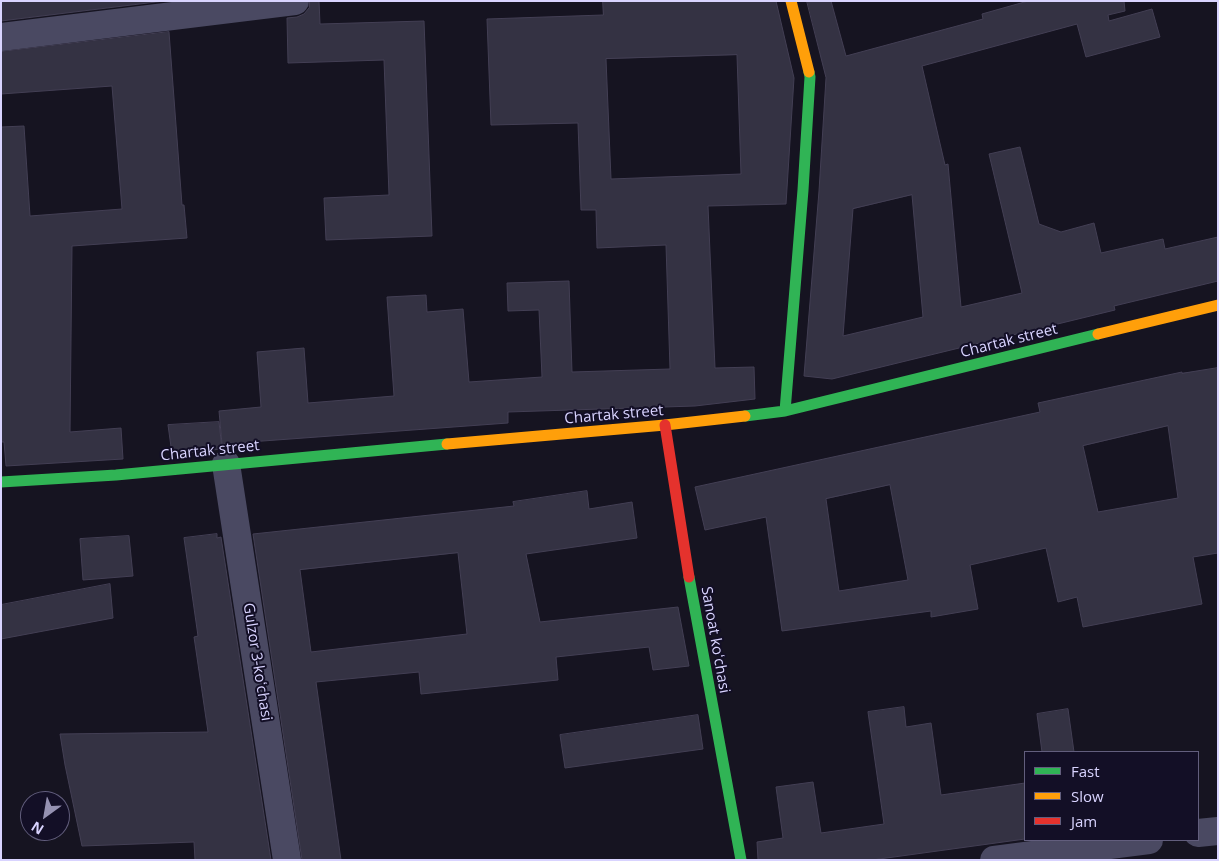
<!DOCTYPE html>
<html>
<head>
<meta charset="utf-8">
<style>
  body { margin:0 }
  #map { position:relative; width:1219px; height:861px; overflow:hidden; background:#161421; font-family:"Open Sans",sans-serif }
  canvas { display:block }
  .frame { position:absolute; inset:0; border:2px solid #d9d4ff; pointer-events:none }
  .legend { position:absolute; left:1024px; top:751px; width:175px; height:90px; box-sizing:border-box; background:#130f26; border:1px solid #625e7d; margin:0; padding:6px 9px; list-style:none; font-size:15px; color:#d9d4ff }
  .legend li { display:flex; align-items:center; gap:10px; height:25px }
  .legend b { width:25px; border:1px solid #625e7d }
  .north { position:absolute; left:20px; top:791px; width:50px; height:50px; box-sizing:border-box; background:#130f26; border:1px solid #625e7d; border-radius:50%; rotate:212deg; font-size:14px; font-weight:700; line-height:20px; text-align:center; color:#d9d4ff }
  .north::after { content:''; display:block; margin:auto; width:18px; height:22px; background:#9591b1; clip-path:polygon(50% 0,100% 100%,50% 72%,0 100%) }
</style>
</head>
<body>
<div id="map">
<canvas width="1219" height="861"></canvas>
<div class="frame"></div>
<ul class="legend">
<li><b style="height:6px;background:#30b455"></b>Fast</li>
<li><b style="height:6px;background:#ff9f0a"></b>Slow</li>
<li><b style="height:6px;background:#e5322d"></b>Jam</li>
</ul>
<div class="north">N</div>
</div>
<script>
const ctx = document.querySelector('canvas').getContext('2d');
ctx.lineJoin = 'round';
function paint(path, color) { ctx.fillStyle = color; ctx.fill(path, 'evenodd'); }
function trace(path, color, width, dash) { ctx.strokeStyle = color; ctx.lineWidth = width; ctx.lineCap = dash ? 'butt' : 'round'; ctx.setLineDash(dash || []); ctx.stroke(path); }
function label(font, color, halo, rows, align = 'center') {
  ctx.font = font + ' "Open Sans",sans-serif'; ctx.lineWidth = 4; ctx.setLineDash([]); ctx.textBaseline = 'middle'; ctx.strokeStyle = halo; ctx.fillStyle = color; for (const [text, x, y, turn = 0] of rows) {
    ctx.save(); ctx.translate(x, y); ctx.rotate((+turn || 0) * Math.PI / 180); ctx.textAlign = isNaN(turn) ? turn : align; if (halo) ctx.strokeText(text, 0, 0); ctx.fillText(text, 0, 0); ctx.restore();
  }
}
const building = new Path2D(`
  M1,1h163l-163,20z
  M310,1h9l1,23 104,-3 8,215 -106,4 -2,-42 65,-3 -5,-135 -96,3 -1,-45 10,-1 7,-3 5,-6z
  M603,1h173l18,77 -8,126 -78,2 7,162 39,-1 1,32 -60,7 -187,6v11l-286,21 -3,-33 42,-4 -4,-55 47,-4 4,55 86,-7 -7,-99 39,-2 1,17 36,-3 6,73 73,-5 -3,-67 -31,1 -1,-28 62,-2 3,91 98,-3 -4,-124 -69,3 -1,-38h-15l-3,-87 -87,2 -4,-106 116,-4zM737,55l4,119 -130,5 -5,-120z
  M807,1h24l15,55 137,-37 -1,-5 46,-13h96l1,10 -17,4 1,6 43,-12 8,28 -74,20 -9,-33 -155,42 23,99 3,-1 13,143 61,-14 -33,-139 31,-7 19,77 22,8 33,-9 7,30 62,-14 2,10 53,-12v44l-104,25 1,4 -283,69 -28,-3 15,-185 7,-113zM912,195l11,122 -80,19 10,-127z
  M169,32l13,173h2l3,33 -115,8 -2,186 51,-4 2,31 -117,7 -2,-24h-3v-315l23,-1 6,90 92,-7 -10,-123 -111,8v-42z
  M1218,368v185l-25,4 9,47 -119,23 -6,-30 -19,5 -12,-54 -76,17 8,44 -47,8v-6l-149,20 -16,-114 -61,13 -10,-43 345,-75 -2,-9 144,-31v1zM1168,426l10,72 -80,14 -15,-66zM890,485l18,95 -69,11 -13,-92z
  M219,422l3,27 -50,5 -4,-29z
  M587,491l2,18 43,-7 5,36 -111,16 14,68 138,-15 11,59 -36,4 -4,-23 -93,10 2,23 -137,14 -2,-22 -103,10 25,178h-39l-49,-326 261,-28 -1,-4zM458,553l9,81 -156,18 -11,-82z
  M217,534v4l4,-1 50,323h-76l-1,-18 -112,4 -17,-81 -5,-31 148,-2 -14,-95 4,-1 -14,-98z
  M129,536l4,40 -50,4 -3,-41z
  M110,584l3,34 -112,21v-34z
  M904,707l2,20 25,-4 10,72 84,-12v56l-153,21h-114l-1,-18 26,-4 -7,-51 37,-5 8,51 63,-9 -16,-112z
  M1068,709l6,43h-32l-5,-38z
  M698,715l5,34 -138,19 -5,-33z`);
const street = new Path2D(`
  M1,37l294,-36
  M226,464l61,396
  M1198,833l20,-2
  M994,860l155,-20`);
const fast = new Path2D(`
  M785,411l18,-221 7,-113 -1,-5
  M745,416l40,-5 313,-77
  M1,482l115,-7 331,-31
  M689,577l52,283`);
const slow = new Path2D(`
  M791,1l18,71
  M1098,334l120,-29
  M447,444l218,-19 80,-9`);
const jam = new Path2D(`
  M665,425l24,152`);
const streetNames = [
  ["Chartak street",1009,341,-14],
  ["Chartak street",614,415,-5],
  ["Chartak street",210,451,-6],
  ["Sanoat koʻchasi",715,640,80],
  ["Gulzor 3-koʻchasi",257,662,81]
];
paint(building, '#343243');
trace(building, '#433f54', 1);
trace(street, '#4a4962', 28);
trace(fast, '#30b455', 11);
trace(slow, '#ff9f0a', 11);
trace(jam, '#e5322d', 11);
label('15px', '#d9d4ff', '#130f26', streetNames);
</script>
</body>
</html>
